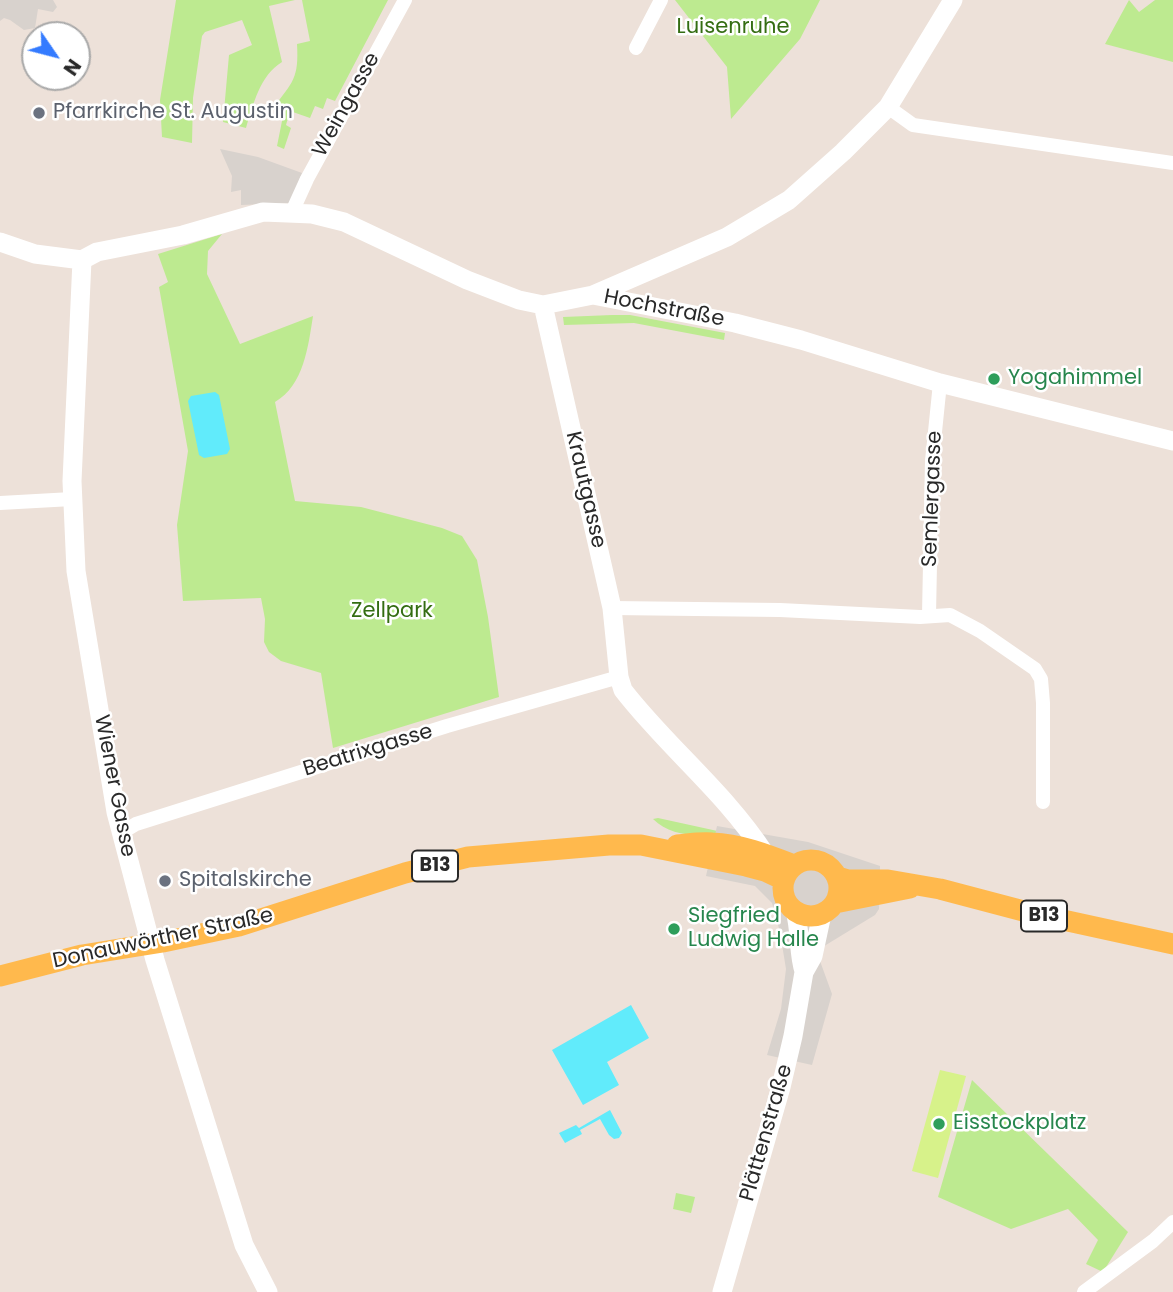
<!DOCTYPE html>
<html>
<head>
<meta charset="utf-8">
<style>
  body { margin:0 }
  #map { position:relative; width:1173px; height:1292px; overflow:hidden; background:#ede1d9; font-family:Poppins,sans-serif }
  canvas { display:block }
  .north { position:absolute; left:21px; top:21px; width:70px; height:70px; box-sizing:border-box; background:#fff; border:2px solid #a9a9a9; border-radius:50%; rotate:125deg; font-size:19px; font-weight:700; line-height:28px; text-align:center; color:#292929 }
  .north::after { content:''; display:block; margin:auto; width:24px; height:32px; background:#347bff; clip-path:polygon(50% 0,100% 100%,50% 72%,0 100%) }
</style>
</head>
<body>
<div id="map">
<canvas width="1173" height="1292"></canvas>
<div class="north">N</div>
</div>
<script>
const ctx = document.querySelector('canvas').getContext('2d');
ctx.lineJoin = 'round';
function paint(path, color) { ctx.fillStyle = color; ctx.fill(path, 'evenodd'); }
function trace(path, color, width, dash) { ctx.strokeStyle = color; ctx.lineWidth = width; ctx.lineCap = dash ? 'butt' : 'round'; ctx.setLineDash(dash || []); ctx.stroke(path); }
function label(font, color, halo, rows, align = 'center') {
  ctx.font = font + ' Poppins,sans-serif'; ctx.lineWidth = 5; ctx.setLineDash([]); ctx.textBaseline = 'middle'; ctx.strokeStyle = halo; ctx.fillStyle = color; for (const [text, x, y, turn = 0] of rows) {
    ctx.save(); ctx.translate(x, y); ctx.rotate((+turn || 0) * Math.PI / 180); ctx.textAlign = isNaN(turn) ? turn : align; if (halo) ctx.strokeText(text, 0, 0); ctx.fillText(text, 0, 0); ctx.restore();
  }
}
const green = new Path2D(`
  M176,0h119l-26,6 13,56c-22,13 -29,43 -36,66l-23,-6 6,-67 23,-10 -10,-25 -37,12 -3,4 -9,62 -1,45 -30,-6 -2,-37z
  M302,0h86l-53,101 -8,-3 -4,11 -8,-3 -5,12 -20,-7 -4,14 5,3 -7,21 -7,-3 7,-35 -11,-3c20,-26 26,-30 24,-64l13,-3z
  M675,0h145l-20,39 -69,80 -4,-52z
  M1129,0l10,12 16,-12h18v62l-68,-18z
  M222,234l-14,17 -1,23 33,70 73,-28c-5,31 -9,69 -38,86l20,99 66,6 81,21 20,8 15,24 11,57 11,80 -166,51 -12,-75 -40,-12 -12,-9 -5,-10 1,-23 -4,-21 -78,3 -6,-76 11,-74 -29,-164 9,-5 -10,-28z
  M612,315h18l95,18 -1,7 -90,-17 -70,2 -1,-8z
  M658,818l64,14 3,1c-24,3 -53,5 -72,-14z
  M972,1080l156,152 -25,40 -17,-8 12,-24 -30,-31 -57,20 -73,-32z
  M676,1193l19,4 -4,16 -18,-4z`);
const pitch = new Path2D(`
  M940,1070l26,6 -28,102 -26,-7z`);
const plaza = new Path2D(`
  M0,0h53l4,7 -4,5 -15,-3 -3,19 -11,2 -14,-10 -6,-2 -4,3z
  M220,149l38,8 44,16 -12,30 -49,2v-15l-10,2 1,-16z
  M717,826l91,16 72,24 -1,43 -4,6 -54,33 -1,13 12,33 -20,71 -45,-10 14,-46 5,-40 -6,-37 -8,-29 -17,-17 -49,-10z`);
const water = new Path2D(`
  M215,392l4,3 11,54 -3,5 -23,4 -5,-3 -11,-54 3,-5z
  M631,1005l18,33 -42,24 12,23 -36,20 -31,-55z
  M610,1110l12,23 -3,5 -5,1 -5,-4 -9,-16 -20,11 2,4 -17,9 -6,-10 17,-8 3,3z`);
const street = new Path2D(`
  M636,48l25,-48
  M888,107l25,18 260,38
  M292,212l15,-33 98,-179
  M0,503l72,-4
  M612,608l168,2 140,7 30,-2 30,16 55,38 6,10 2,24v99
  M929,615l3,-154 8,-78
  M121,833l15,-9 311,-98 172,-49
  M1084,1292l69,-51 20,-19`);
const secondary = new Path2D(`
  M0,242l35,12 47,6
  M82,260l15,-8 86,-17 80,-23 49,2 32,8 123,58 52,20 24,5 50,-10 142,28 66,17 139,43 233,58
  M82,260l-10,221 4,90 40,241 39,148 89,285 24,47
  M593,295l134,-58 62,-37 54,-48 45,-45 65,-107
  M543,305l69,303 7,69 4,13c44,57 102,102 142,164
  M795,911c6,21 3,43 9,60
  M722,1292l59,-205 12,-51 11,-64 9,-16 9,-42`);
const primary = new Path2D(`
  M677,845c11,-1 23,-3 35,-2 28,1 56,12 82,22
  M783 888a28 28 0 1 1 56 0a28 28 0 1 1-56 0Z
  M838,877l10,3h40l52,9 91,24 142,31
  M835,903l75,-15
  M0,976l82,-21 81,-13 76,-16 166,-53 63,-16 141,-12h32l105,21 19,5 19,9`);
const markers = [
  [39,113,7,"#6b7280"],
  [994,379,7,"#2e9e5b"],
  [165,881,7,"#6b7280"],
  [674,929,7,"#2e9e5b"],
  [939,1124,7,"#2e9e5b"]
];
const shields = [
  [435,866,46],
  [1044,916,46]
];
const shieldNames = [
  ["B13",435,866],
  ["B13",1044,916]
];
const parkNames = [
  ["Luisenruhe",733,28],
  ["Zellpark",392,612]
];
const streetNames = [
  ["Weingasse",347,105,-61],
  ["Hochstraße",664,309,11],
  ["Krautgasse",585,490,77],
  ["Semlergasse",933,499,-88],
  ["Beatrixgasse",368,751,-17],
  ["Wiener Gasse",114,786,79],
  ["Donauwörther Straße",163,939,-12],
  ["Plättenstraße",767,1133,-74]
];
const worshipNames = [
  ["Pfarrkirche St. Augustin",53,113],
  ["Spitalskirche",179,881]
];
const leisureNames = [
  ["Yogahimmel",1008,379],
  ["Siegfried",688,917],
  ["Ludwig Halle",688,941],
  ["Eisstockplatz",953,1124]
];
paint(green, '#bdea90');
paint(pitch, '#d7f28a');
paint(plaza, '#d8d2cd');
paint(water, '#61ebfb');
trace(street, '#fff', 14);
trace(secondary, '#fff', 19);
trace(primary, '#ffb94d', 21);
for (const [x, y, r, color] of markers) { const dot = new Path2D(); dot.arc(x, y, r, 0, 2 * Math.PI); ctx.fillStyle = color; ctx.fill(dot); trace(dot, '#fff', 2.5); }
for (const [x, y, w] of shields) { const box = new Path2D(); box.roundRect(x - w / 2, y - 15.5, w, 31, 5); ctx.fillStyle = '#fff'; ctx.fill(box); trace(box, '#292929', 2); }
label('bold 19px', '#292929', null, shieldNames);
label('21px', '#346d12', '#fff', parkNames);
label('21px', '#292929', '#fff', streetNames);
label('21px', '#5b616d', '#fff', worshipNames, 'left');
label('21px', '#27864d', '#fff', leisureNames, 'left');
</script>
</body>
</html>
